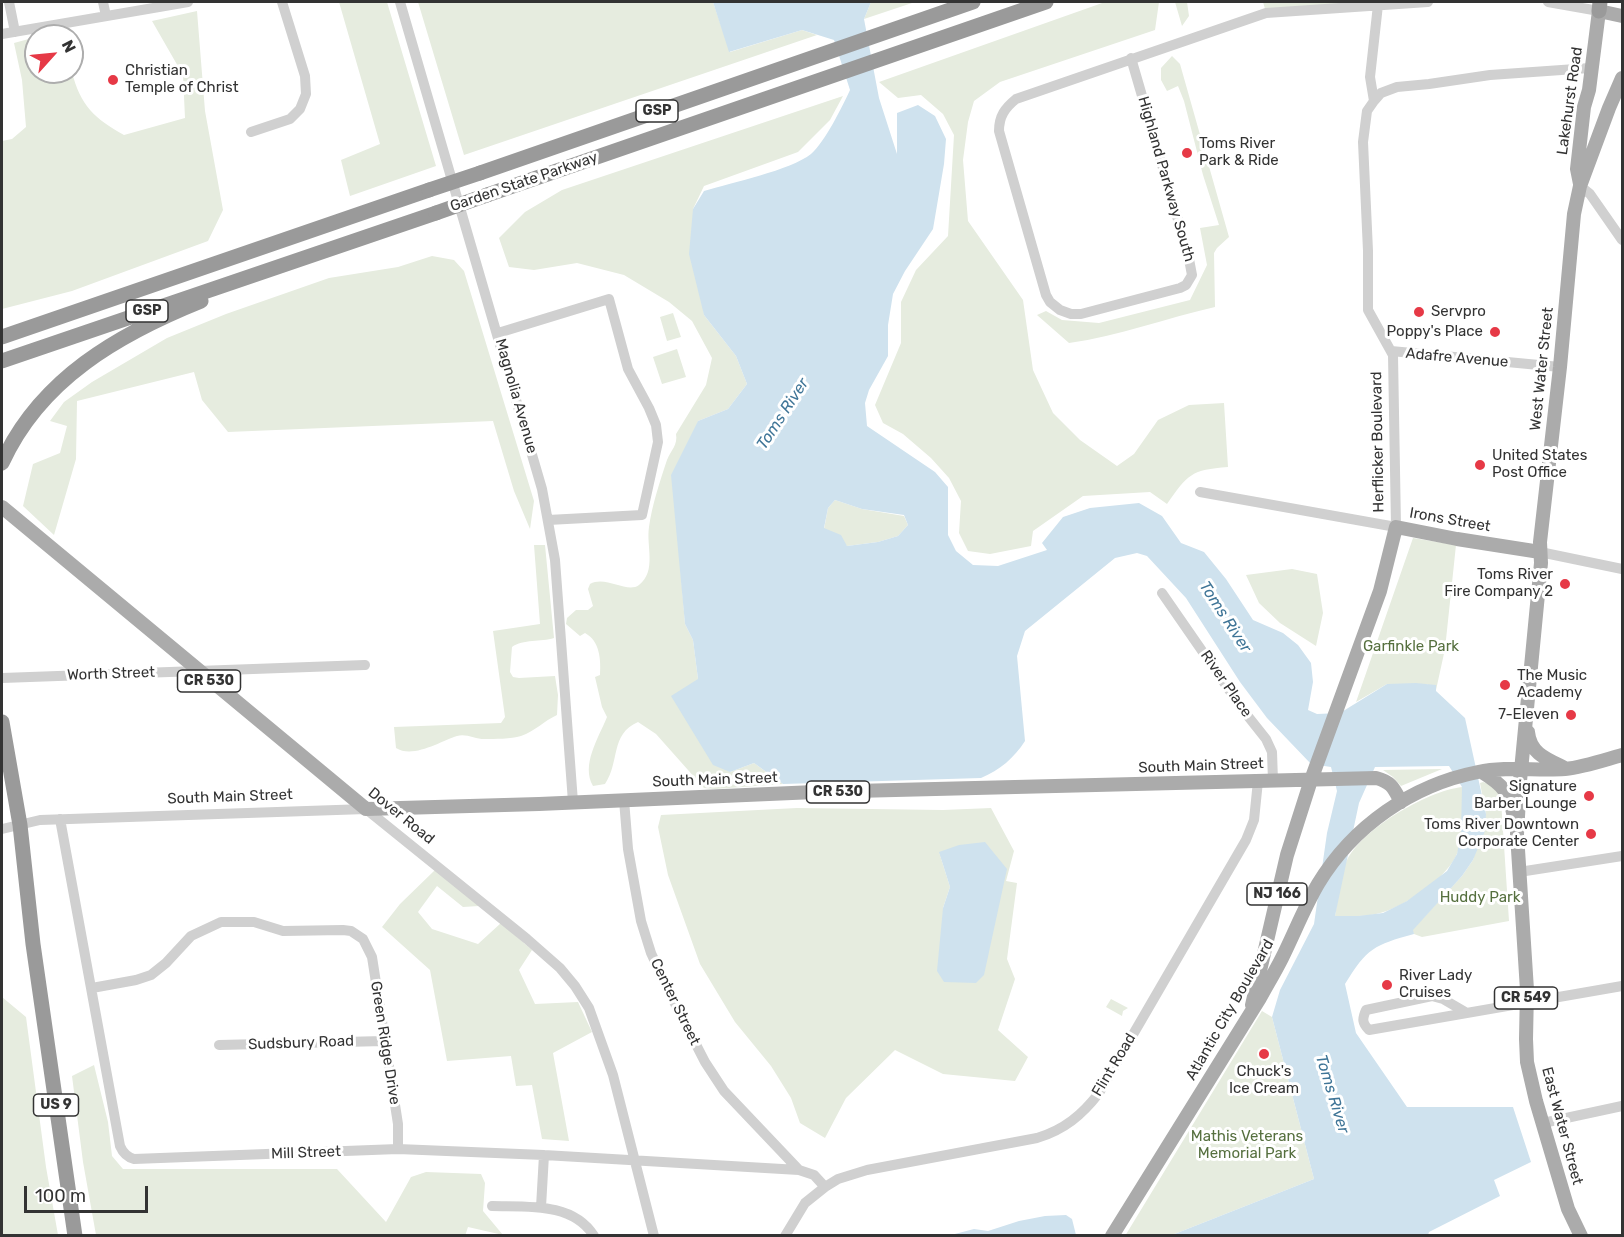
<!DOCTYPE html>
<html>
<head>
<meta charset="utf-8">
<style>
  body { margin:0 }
  #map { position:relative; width:1624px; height:1237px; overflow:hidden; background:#fff; font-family:Rubik,sans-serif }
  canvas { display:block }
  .frame { position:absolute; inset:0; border:3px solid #333; pointer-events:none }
  .north { position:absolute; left:24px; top:24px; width:60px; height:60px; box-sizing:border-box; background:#fff; border:2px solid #adadad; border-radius:50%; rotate:63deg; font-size:16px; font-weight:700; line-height:24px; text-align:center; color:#333 }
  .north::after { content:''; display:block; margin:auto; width:21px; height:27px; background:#e63946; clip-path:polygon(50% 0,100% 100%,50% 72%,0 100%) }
  .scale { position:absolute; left:24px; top:1186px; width:124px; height:27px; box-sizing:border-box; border:3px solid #333; border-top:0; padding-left:8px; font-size:18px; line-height:21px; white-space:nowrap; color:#333; -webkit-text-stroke:4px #fff; paint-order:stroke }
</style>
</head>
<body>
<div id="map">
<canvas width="1624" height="1237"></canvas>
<div class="frame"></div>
<div class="north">N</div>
<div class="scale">100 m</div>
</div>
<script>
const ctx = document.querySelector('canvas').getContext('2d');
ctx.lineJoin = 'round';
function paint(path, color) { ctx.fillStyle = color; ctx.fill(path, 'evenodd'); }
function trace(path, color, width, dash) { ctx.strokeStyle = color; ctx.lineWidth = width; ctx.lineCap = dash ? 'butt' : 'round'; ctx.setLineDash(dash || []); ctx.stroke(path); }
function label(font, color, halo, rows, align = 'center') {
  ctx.font = font + ' Rubik,sans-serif'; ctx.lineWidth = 6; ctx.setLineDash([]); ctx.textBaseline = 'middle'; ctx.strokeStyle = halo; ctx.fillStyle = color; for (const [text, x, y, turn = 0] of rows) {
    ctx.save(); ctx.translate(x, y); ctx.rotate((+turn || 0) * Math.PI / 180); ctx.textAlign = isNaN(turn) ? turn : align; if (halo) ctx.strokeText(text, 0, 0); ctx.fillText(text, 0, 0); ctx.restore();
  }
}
const green = new Path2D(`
  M339,2h48l49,164 -86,30 -9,-36 39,-16z
  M418,2h295l17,50 72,-22 15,5 -353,120z
  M871,2h44l-51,17z
  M1105,2h54l-4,28 -155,52 -26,19 -6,21 -5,38 5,61 55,79 10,70 20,43 27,27 37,26 17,-12 24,-34 31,-15 35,-2 4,64c-37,3 -40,7 -61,37l-17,-12 -67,4 -50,35 -2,15 -41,8 -22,-3 -9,-18 2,-32 -12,-23 -18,-20 -28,-24 -20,-11 -8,-18 26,-62v-41l15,-32 32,-34 6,-101 -11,-21 -22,-19 -23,3 -19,-16z
  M1175,2h12l2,14 -7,10z
  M1263,2h119l-117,7z
  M197,11l8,100 18,99 -15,31 -136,50 -70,18v-168l10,-2 14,-12 -4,-47 -8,-37 22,-6v35h36c8,33 23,47 52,63l61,-17 -2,-43 -31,-54z
  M1172,56l8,8 49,173 -12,11 -3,5 1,54c-49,11 -96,29 -146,36l-32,-28 9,-4 16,9 37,3 91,-23 17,-35 -7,-37 19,-3 -16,-50 -19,-74 -6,-15 -11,5 -6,-11v-12z
  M843,96l-13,24 -32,32 -94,34 -11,23 11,106 32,41 11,28 -19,25 -30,12 -18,142 5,61 8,16 5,39 32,93 24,-9 29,21 -68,5 -11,-1 -48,-54 -18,-12c-28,12 -18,40 -33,62l-12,2c-12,-21 5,-47 14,-69l-5,-10 -7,-30 5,-2c1,-15 0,-34 -15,-42l-5,3 -14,-12 1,-6 9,-8h12l5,-4 -5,-17 2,-5c16,-9 37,10 49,1 18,-14 7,-39 10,-58 3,-22 11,-46 18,-67 4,-10 11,-15 9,-26l30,-49 6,-27 -20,-37 -23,-19 -45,-27 -47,-12 -43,7 -25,-3 -10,-29 26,-26 37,-22z
  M432,256l22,4 10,11 70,230 -4,28 -16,-38 -21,-70 -265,11 -26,-32 -8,-28 -117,29 -1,58 -22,76 -31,-29 10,-42 27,-11 7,-27 -17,-5 14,-19 28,-20 75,-44 59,-24 103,-36 69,-11z
  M673,313l8,24 -14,4 -7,-24z
  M677,349l9,28 -24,7 -9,-27z
  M835,500l27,9 42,7 4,9 -10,11 -20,6 -31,4 -23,-17 4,-21z
  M1413,538l43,7 -11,104 -9,41 -9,-6h-40l-31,18z
  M534,545h11l9,93c-13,4 -31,1 -42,9l-2,25 3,5 6,1 36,-2 3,19 -1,20c-13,6 -22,16 -36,21 -10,3 -26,3 -37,3 -8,0 -19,-6 -27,-3 -16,5 -44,23 -61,12l-2,-21 107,-4 4,-6 -12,-86 47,-7z
  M1292,569l25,5 6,39 -7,33 -36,-23 -21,-20 -13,-28z
  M1442,769l-41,17 -8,-9 -10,-7z
  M1483,782c8,2 16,10 18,18l8,121 -87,16 -8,-3 -2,-4 50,-54 11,-16 13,-46 -6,-31z
  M1462,787c0,21 2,44 -4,64 -8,26 -56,58 -82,63 -13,3 -27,2 -41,2 3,-17 5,-35 10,-51 12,-34 82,-74 117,-78z
  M797,808l146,2 48,-2 23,43 -8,30 11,2 -10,76 8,20 -17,51 30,27 -13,24 -72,-7 -48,-24 -49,48 -21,40 -25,-15 -9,-25 -20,-32 -36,-44 -35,-58 -32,-89 -10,-48 3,-12zM939,852l45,123 -41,-67 7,-21z
  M435,870l44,36 -16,1 -26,-21 -19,26 14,17 46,15 23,-21 31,27 -13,20 16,34 43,-2 14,30 -39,21 16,88 -27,-2 -10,-54 -16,1 -5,-30 -64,5 -17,-91 -48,-43 18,-23z
  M2,997l24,20 20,150 12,68h-56z
  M1111,999l17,9 -5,3 -1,5 -16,-9z
  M1262,1011l10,6 42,162 -142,56 -47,1z
  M94,1065l14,57 4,34 11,13h214l49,53 25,-45 15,-5 55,2 4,9 -2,28 20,24 -35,-8 -3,9 -369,-1 -13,-73 -11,-86z`);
const water = new Path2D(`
  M713,2h158l-7,17 15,79 18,56v-41l21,-8 17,11 11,23 -2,25 -11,65 -28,42 -12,23 -5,31v31l-19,34 -4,13 2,23 68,46 13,15v48l8,16 17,14 25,1 49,-16 -5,-7 21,-26 27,-9 49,-5 23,13 19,27 23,9 22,27 27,41 30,13 15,12 13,18 2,19 -5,28 9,4 23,-1 47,-29 29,-1 20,2v6l29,27 21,96 -1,17 -12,29 -11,16 -49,54 1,4c-40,11 -47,14 -69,50l11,49 51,74h106l18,55 -37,18 6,16 -71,36 -1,3h-256l142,-56 -42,-162 8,-27 34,-66 13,-91 10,-42 -6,-24 -20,-3 -44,-46 -27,-36 -54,-84 -39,-42 -10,-3 -22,5 -90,73 -8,25 8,85c-11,17 -25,29 -44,37l-198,6 -29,-21 -24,9 -17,-7 -42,-69 27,-17 -5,-39 -8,-16 -14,-149 27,-54 30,-12 19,-25 -11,-28 -32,-41 -15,-61 4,-45 11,-18c27,-8 87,-21 107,-37 14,-12 31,-47 39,-64l-16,-50 -32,-10 -73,22zM835,500l27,9 42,6 4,10 -10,11 -20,6 -31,4 -6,-11 -17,-7 4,-20zM1449,766l13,21 -1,45 -4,22 -10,17 -40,30 -24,12 -25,3h-23l24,-113 16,-36z
  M985,842l22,27 -23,106 -8,8 -32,-1 -7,-11 6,-63 7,-21 -11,-35 20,-7z
  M1066,1215l6,4 4,16h-125l23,-6 14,2 31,-10 26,-5z`);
const minor = new Path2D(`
  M9,2l6,30
  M103,2l3,14
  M400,2l142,487 13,71 18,242
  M1548,2l51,9
  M2,34l186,-32
  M1131,58l57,196 4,21 -6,10 -6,3 -99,26h-10l-11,-4 -10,-8 -4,-7 -47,-164c0,-15 6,-23 17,-32l250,-86 162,-11
  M1374,101l7,-8 16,-6 32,-3 61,-9 100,-7
  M251,132l39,-13 10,-10 6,-15 -1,-18 -23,-74
  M1580,186l10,8 32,46
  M498,333l111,-34 19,70 21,39 7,17 2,17 -16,73 -94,5
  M1391,351l169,16
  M1200,492l196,35 -3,-172 -25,-45v-59l-5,-109 4,-31 7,-10 -4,-24 8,-72
  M1540,552l82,17
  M1162,593l81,117 23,29 6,13 1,29
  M2,678l363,-13
  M624,800l4,49 13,72 10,32 17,37 37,72 19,29 75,79
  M60,819l60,327c3,7 7,11 14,13l264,-10 146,6 255,15 15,5 11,12
  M2,829l38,-9 326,-11 161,130 33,29 15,18 14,22 24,67 41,161
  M1519,872l103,-16
  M92,988l44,-8 15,-5 15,-12 25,-27 30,-14h33l29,9 60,-1 8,1 12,8 9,18 26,167v25
  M1467,1013l-24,-14 -11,-3 -66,14c-4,9 -4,13 3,20l253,-44
  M219,1045l165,-4
  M1543,1123l79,-17
  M492,1206c35,1 81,-4 102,30
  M541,1207l3,-52
  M785,1236l20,-33 20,-16 13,-8 29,-9 170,-32c27,-8 45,-23 62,-45l147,-253 8,-20 4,-39`);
const major = new Path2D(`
  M1580,184l-3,-15 7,-62 5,-17 10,-79 23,5
  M2,507l364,302 173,-5 276,-12 561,-14c16,4 18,11 25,24
  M1528,732c2,21 18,27 35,35
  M1482,772c21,13 27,20 32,45
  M1252,1005l35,-150 24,-75 69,-189 16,-64 61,12 83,13
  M1112,1236l148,-238c7,-13 15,-26 22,-40 12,-24 22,-50 36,-74 35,-58 94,-99 160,-112 28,-6 58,-1 87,-3 19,-2 39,-9 57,-14
  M1581,1236l-13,-27 -32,-108 -9,-39 -1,-23 1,-49 -10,-156 3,-53 21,-218 -1,-21 20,-175 14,-153 6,-28 29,-78 13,-30`);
const highway = new Path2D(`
  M1599,11l1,-9
  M480,173l493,-171
  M487,195l559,-193
  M2,337l427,-147
  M2,361l434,-148
  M2,463c38,-84 117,-129 199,-162
  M2,722l18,103 13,119 42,292`);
const highwayBridge = new Path2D(`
  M429,190l51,-17
  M436,213l51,-18`);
const markers = [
  [113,80,6,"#e63946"],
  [1187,153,6,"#e63946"],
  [1419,312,6,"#e63946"],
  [1495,332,6,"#e63946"],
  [1480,465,6,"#e63946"],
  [1565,584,6,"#e63946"],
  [1505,685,6,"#e63946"],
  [1571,715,6,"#e63946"],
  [1589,796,6,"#e63946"],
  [1591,834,6,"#e63946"],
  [1387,985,6,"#e63946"],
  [1264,1054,6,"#e63946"]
];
const shields = [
  [657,111,42],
  [147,311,42],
  [209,681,63],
  [838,792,63],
  [1277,894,60],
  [1526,998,63],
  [56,1105,45]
];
const shieldNames = [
  ["GSP",657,111],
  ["GSP",147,311],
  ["CR 530",209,681],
  ["CR 530",838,792],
  ["NJ 166",1277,894],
  ["CR 549",1526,998],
  ["US 9",56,1105]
];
const poiNames = [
  ["Christian",125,71],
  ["Temple of Christ",125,88],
  ["Toms River",1199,144],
  ["Park & Ride",1199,161],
  ["Servpro",1431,312],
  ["Poppy's Place",1483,332,"right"],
  ["United States",1492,456],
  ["Post Office",1492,473],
  ["Toms River",1553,575,"right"],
  ["Fire Company 2",1553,592,"right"],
  ["The Music",1517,676],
  ["Academy",1517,693],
  ["7-Eleven",1559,715,"right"],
  ["Signature",1577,787,"right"],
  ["Barber Lounge",1577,804,"right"],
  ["Toms River Downtown",1579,825,"right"],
  ["Corporate Center",1579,842,"right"],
  ["River Lady",1399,976],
  ["Cruises",1399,993],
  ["Chuck's",1264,1072,"center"],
  ["Ice Cream",1264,1089,"center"]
];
const streetNames = [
  ["Lakehurst Road",1570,101,-82],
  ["Highland Parkway South",1166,179,74],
  ["Garden State Parkway",524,182,-19],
  ["Adafre Avenue",1457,358,5],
  ["West Water Street",1542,369,-84],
  ["Magnolia Avenue",516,396,74],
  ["Herflicker Boulevard",1378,442,-91],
  ["Irons Street",1450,520,10],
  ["Worth Street",111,674,-2],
  ["River Place",1226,684,55],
  ["South Main Street",1201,766,-2],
  ["South Main Street",715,780,-2],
  ["South Main Street",230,797,-2],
  ["Dover Road",401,816,39],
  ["Center Street",675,1002,64],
  ["Atlantic City Boulevard",1230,1010,-60],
  ["Sudsbury Road",301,1043,-2],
  ["Green Ridge Drive",385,1043,81],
  ["Flint Road",1114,1065,-59],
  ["East Water Street",1562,1126,75],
  ["Mill Street",306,1153,-2]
];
const parkNames = [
  ["Garfinkle Park",1411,647],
  ["Huddy Park",1480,898],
  ["Mathis Veterans",1247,1137],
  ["Memorial Park",1247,1154]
];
const waterNames = [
  ["Toms River",783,414,-57],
  ["Toms River",1225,617,57],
  ["Toms River",1332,1094,73]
];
paint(green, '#e6ecdf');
paint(water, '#cfe2ee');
trace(minor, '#d0d0d0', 10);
trace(major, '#ababab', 14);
trace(highway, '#9a9a9a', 15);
trace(highwayBridge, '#9a9a9a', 15);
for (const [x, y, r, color] of markers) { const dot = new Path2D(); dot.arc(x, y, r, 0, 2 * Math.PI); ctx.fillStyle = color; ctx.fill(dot); trace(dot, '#fff', 2); }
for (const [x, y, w] of shields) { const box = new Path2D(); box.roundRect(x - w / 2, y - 11, w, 22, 4.5); ctx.fillStyle = '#fff'; ctx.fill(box); trace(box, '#333', 1.5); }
label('bold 14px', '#333', null, shieldNames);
label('15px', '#333', '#fff', poiNames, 'left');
label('15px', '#333', '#fff', streetNames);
label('15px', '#56703f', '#fff', parkNames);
label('italic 16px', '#3f7597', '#fff', waterNames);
</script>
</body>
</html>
